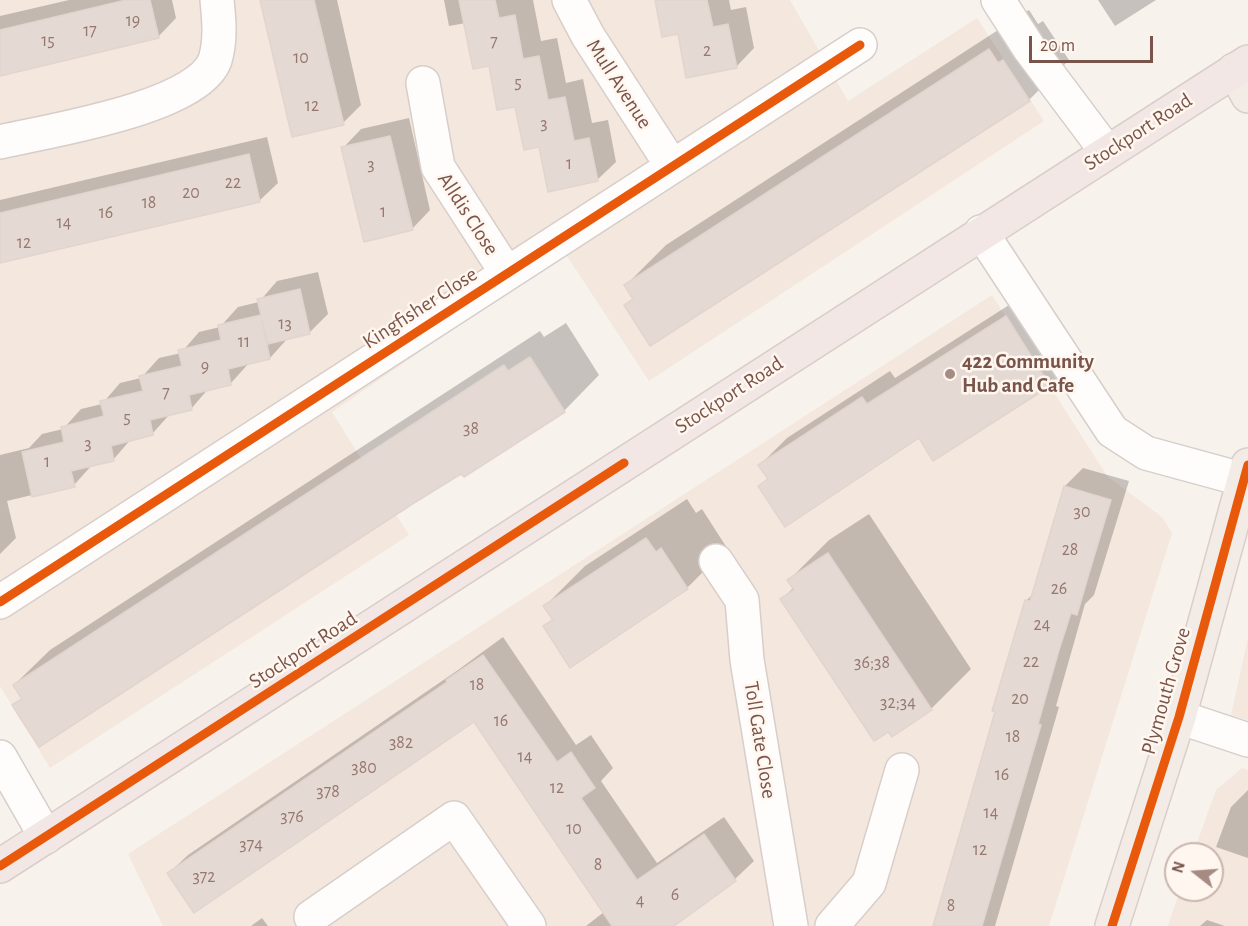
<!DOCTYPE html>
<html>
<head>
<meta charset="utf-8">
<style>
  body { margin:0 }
  #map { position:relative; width:1248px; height:926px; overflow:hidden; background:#f8f2ed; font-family:"Alegreya Sans",sans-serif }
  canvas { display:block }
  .north { position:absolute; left:1164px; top:842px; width:60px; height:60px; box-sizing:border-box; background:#fff7ef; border:2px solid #c9b6ad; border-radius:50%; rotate:287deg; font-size:16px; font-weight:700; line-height:24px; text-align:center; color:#79544a }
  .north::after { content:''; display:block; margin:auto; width:21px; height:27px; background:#a58b83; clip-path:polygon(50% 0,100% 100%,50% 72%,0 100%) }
  .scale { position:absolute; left:1029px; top:36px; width:124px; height:27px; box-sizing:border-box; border:3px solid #79544a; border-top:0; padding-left:8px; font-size:18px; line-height:21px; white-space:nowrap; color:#79544a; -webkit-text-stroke:4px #fff7ef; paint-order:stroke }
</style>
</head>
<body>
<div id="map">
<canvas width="1248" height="926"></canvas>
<div class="north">N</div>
<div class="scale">20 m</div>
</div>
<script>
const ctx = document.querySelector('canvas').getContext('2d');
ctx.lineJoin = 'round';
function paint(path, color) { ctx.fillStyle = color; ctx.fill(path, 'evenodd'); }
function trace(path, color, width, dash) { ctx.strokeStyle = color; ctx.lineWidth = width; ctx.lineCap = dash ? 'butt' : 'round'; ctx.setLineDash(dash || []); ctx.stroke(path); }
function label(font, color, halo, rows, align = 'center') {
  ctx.font = font + ' "Alegreya Sans",sans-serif'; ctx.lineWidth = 5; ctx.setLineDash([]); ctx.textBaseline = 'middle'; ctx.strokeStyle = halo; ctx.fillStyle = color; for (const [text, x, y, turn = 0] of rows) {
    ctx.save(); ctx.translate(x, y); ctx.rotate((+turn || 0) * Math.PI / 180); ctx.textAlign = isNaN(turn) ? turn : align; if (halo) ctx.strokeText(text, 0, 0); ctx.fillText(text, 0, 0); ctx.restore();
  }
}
const residential = new Path2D(`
  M0,0h790l58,101 129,-83 67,103 -395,260 -84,-128 -233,159 77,123 -359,233 -50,-82z
  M992,295l115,181 55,41 10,16 -123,393h-886l-35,-72z
  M1248,638v82l-17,-5z
  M1242,768l6,2v156h-80l12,-36h32v-36h-19l23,-64z`);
const shadow = new Path2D(`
  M69,0h103l4,18 -18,19 -158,37v-58z
  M262,0h75l24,105 -18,18z
  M444,0h89l8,41 16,-3 9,45 17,-4 9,44 16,-3 8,42 -19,18 -57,-34 -74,-123 -17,3z
  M656,0h73l2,10 15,-3 8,41 -18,19 -57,-35z
  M1098,0h58l-41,26z
  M1029,10l9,14 5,-3 26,39 -40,40 -403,205 8,-8 -8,-12 40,-40z
  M409,118l21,92 -18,19 -69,-81 18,-19z
  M267,137l11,46 -19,18 -259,62v-63z
  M318,272l10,42 -19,19 -21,5 -18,20 -21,5 -18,20 -22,5 -18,21 -21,5 -18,20 -21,5 -18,21 -21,5 -18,20 -67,16 9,37 -16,16v-99l29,-7 13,-14 21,-5 18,-20 21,-5 18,-21 21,-5 18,-20 22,-5 18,-21 21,-5 18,-20 21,-5 18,-21z
  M1034,289l43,68 -27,28 -116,74 -15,-23 -159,50 8,-8 -8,-13 27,-27 103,-67 5,7z
  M566,323l33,52 -35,36 -102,61 -448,234 9,-9 -9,-12 36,-35 490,-319 4,6z
  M1083,468l46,13 -35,114 -9,9 -29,102 3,1 -64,219h-61l92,-325 8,-8 31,-107z
  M687,499l9,14 6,-4 25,39 -40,40 -142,39 8,-9 -8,-12 40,-40z
  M869,514l102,155 -40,40 -39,26 -110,-136 12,-12 -5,-7 40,-40z
  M503,637l73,108 15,-10 22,33 -12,13 56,82 67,-46 30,44 -19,18 -66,47h-83l18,-14 -130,-192 -305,153 19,-18 270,-185z
  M1248,790v68l-32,-11 15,-40z
  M262,918l6,8h-17z
  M1207,920l18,6h-25z`);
const building = new Path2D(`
  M126,0h24l9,38 -159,38v-46z
  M260,0h54l30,125 -52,12z
  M459,0h36l4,18 16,-3 8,44 16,-3 9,44 17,-3 9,44 15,-3 9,43 -50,11 -9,-45 -15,3 -9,-43 -18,3 -8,-44 -16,3z
  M655,0h52l6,27 15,-3 9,44 -51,10 -8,-44 -16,3z
  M989,49l9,14 5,-3 27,41 -380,245 -26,-41 9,-6 -9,-14z
  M390,136l23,94 -49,12 -23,-95z
  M249,154l11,48 -260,61v-50z
  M300,289l10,45 -42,10 -6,-24 8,39 -42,10 3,16 -42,10 3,15 -42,10 3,15 -42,11 3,15 -43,10 4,16 -43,10 -10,-45 42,-10 -3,-15 43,-11 -4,-15 43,-10 -4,-15 43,-10 -4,-16 43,-10 -3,-15 43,-10 -4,-16z
  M1006,316l44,70 -117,75 -14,-23 -134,89 -27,-41 10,-7 -10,-14 104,-68 5,7z
  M530,357l35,55 -101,65 -3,-3 -47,29 -375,244 -27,-42 10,-6 -9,-14 491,-320 4,6z
  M1064,486l47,14 -23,77 -11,38 -6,-2 -12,37 -21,74 3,1 -59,201h-49l62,-214 -3,-1 33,-111 5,1z
  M646,538l10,14 5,-4 27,41 -118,79 -27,-42 10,-6 -10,-14z
  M828,553l104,157 -40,27 -4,-5 -14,9 -94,-142 14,-9 -7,-10z
  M483,655l74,107 14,-10 24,36 -14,10 56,82 67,-46 32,47 -62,45h-62l-138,-204 -280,191 -27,-40 280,-191 -1,-2z`);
const minor = new Path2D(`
  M569,0l19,36 84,130
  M998,0l31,48 78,104
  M423,83l15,84 68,105
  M0,142c47,-11 198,-34 215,-82 6,-19 4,-41 2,-60
  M981,232l131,199 34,22 99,27
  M716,561l26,39 5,60 44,266
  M0,602l860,-557
  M1179,717l69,23
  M0,757l46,80
  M311,917l143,-99 75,108
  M832,926l37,-43 33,-113`);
const major = new Path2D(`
  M1234,70l14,26
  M1112,926l67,-209 69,-252`);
const highway = new Path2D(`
  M0,866l1248,-804`);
const cycleway = new Path2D(`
  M0,602l860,-557
  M0,866l624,-403
  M1112,926l67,-209 69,-252`);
const markers = [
  [950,374,6,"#a58b83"]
];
const numberNames = [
  ["19",133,21],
  ["17",90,31],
  ["15",48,41],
  ["7",494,42],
  ["2",707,51],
  ["10",301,58],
  ["5",518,83],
  ["12",312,106],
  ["3",544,124],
  ["1",569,164],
  ["3",371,165],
  ["22",233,183],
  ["20",191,193],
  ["18",149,203],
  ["1",383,212],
  ["16",106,213],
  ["14",64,223],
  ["12",24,243],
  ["13",285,324],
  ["11",244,342],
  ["9",205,367],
  ["7",166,393],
  ["5",127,418],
  ["38",471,429],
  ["3",88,444],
  ["1",47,462],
  ["30",1082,512],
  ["28",1070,550],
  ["26",1059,589],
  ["24",1042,625],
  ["22",1031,662],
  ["36;38",872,663],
  ["18",477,685],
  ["20",1020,699],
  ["32;34",898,703],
  ["16",501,721],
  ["18",1013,737],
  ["382",401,743],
  ["14",525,757],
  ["380",364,768],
  ["16",1002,775],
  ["12",557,788],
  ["378",328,792],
  ["14",991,813],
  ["376",292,817],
  ["10",574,829],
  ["374",251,845],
  ["12",980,850],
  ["8",598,865],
  ["372",204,877],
  ["6",675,895],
  ["4",640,901],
  ["8",951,906]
];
const streetNames = [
  ["Mull Avenue",619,84,57],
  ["Stockport Road",1138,132,-33],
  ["Alldis Close",468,214,57],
  ["Kingfisher Close",420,308,-33],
  ["Stockport Road",729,395,-33],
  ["Stockport Road",303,650,-33],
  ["Plymouth Grove",1166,691,-74],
  ["Toll Gate Close",760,740,81]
];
const poiNames = [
  ["422 Community",962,362],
  ["Hub and Cafe",962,386]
];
paint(residential, '#f4e7dd');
paint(shadow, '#0003');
paint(building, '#e5d9d4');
trace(building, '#e2d4ce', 1.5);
trace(minor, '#d7ceca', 36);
trace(major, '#daceca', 36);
trace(highway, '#daceca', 36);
trace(minor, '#fefdfc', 33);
trace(major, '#f3ece6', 33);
trace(highway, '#f2e7e4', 33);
trace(cycleway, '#e8590c', 9);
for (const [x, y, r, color] of markers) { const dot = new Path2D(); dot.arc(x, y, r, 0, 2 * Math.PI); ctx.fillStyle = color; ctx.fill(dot); trace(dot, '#fff7ef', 2); }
label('18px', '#96786f', null, numberNames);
label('21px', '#79544a', '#fff7ef', streetNames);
label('bold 21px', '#79544a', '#fff7ef', poiNames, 'left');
</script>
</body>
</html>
